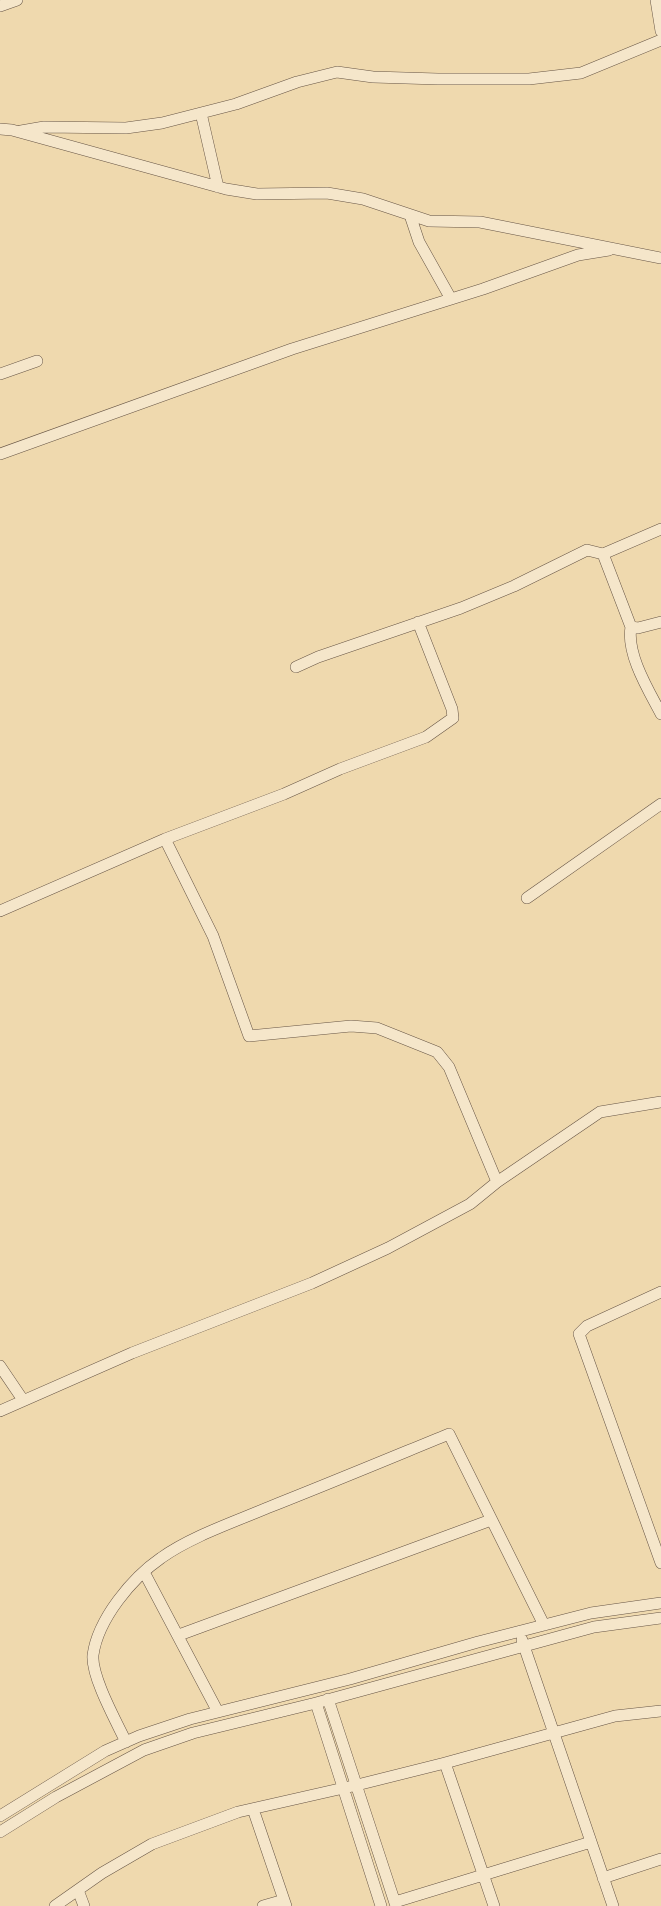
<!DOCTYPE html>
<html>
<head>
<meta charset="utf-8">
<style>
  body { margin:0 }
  canvas { display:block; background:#efd9ae }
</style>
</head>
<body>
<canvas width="661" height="1906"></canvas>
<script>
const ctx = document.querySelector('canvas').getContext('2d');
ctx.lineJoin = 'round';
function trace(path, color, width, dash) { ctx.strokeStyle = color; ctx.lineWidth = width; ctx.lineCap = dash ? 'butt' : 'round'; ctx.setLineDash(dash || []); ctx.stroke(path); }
const minor = new Path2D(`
  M656,0l5,31
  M0,6l17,-6
  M201,113l17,74
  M0,129l12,1 214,59 31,5 70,-1 36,6 66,22 51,1 181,36
  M21,131l23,-4 82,1 36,-5 74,-19 61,-22 40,-10 36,5 65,2h91l52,-6 80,-33
  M410,215l9,27 32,57
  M0,374l37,-13
  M0,454l292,-105 191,-60 95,-34 31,-5
  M661,529l-58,25 28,73 7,1 23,-6
  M631,627c-5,27 18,64 30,87
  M296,667l22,-10 143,-49 53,-22 73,-36 16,4
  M165,839l119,-45 56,-25 86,-32 27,-19 -1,-9 -34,-87
  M527,898l134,-94
  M0,911l165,-72 48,97 36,100 102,-10 26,2 60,24 12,15 48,115
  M661,1292l-74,34 -8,8 82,229
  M0,1366l23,34
  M0,1411l132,-58 180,-70 76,-35 82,-44 27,-22 103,-70 61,-10
  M144,1572l74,140
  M179,1635l312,-115
  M522,1640l91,266
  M328,1699l68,207
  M316,1703l65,203
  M126,1742c-10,-21 -35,-66 -33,-87 5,-36 39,-77 68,-97 29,-21 73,-36 106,-50 61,-24 121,-49 182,-74l95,191
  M253,1809l33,97
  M0,1816l105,-65 34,-15 51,-17 160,-40 128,-37 113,-29 70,-10
  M0,1832l56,-35 88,-47 49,-17 123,-30 278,-76 67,-9
  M603,1878l58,-19
  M78,1890l6,16
  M395,1902l196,-60
  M55,1906l47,-33 50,-29 86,-32 119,-27 88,-22
  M263,1906l21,-6
  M494,1906l-49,-143 170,-47 46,-5`);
trace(minor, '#675545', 12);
trace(minor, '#f5e6ca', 11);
</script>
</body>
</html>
